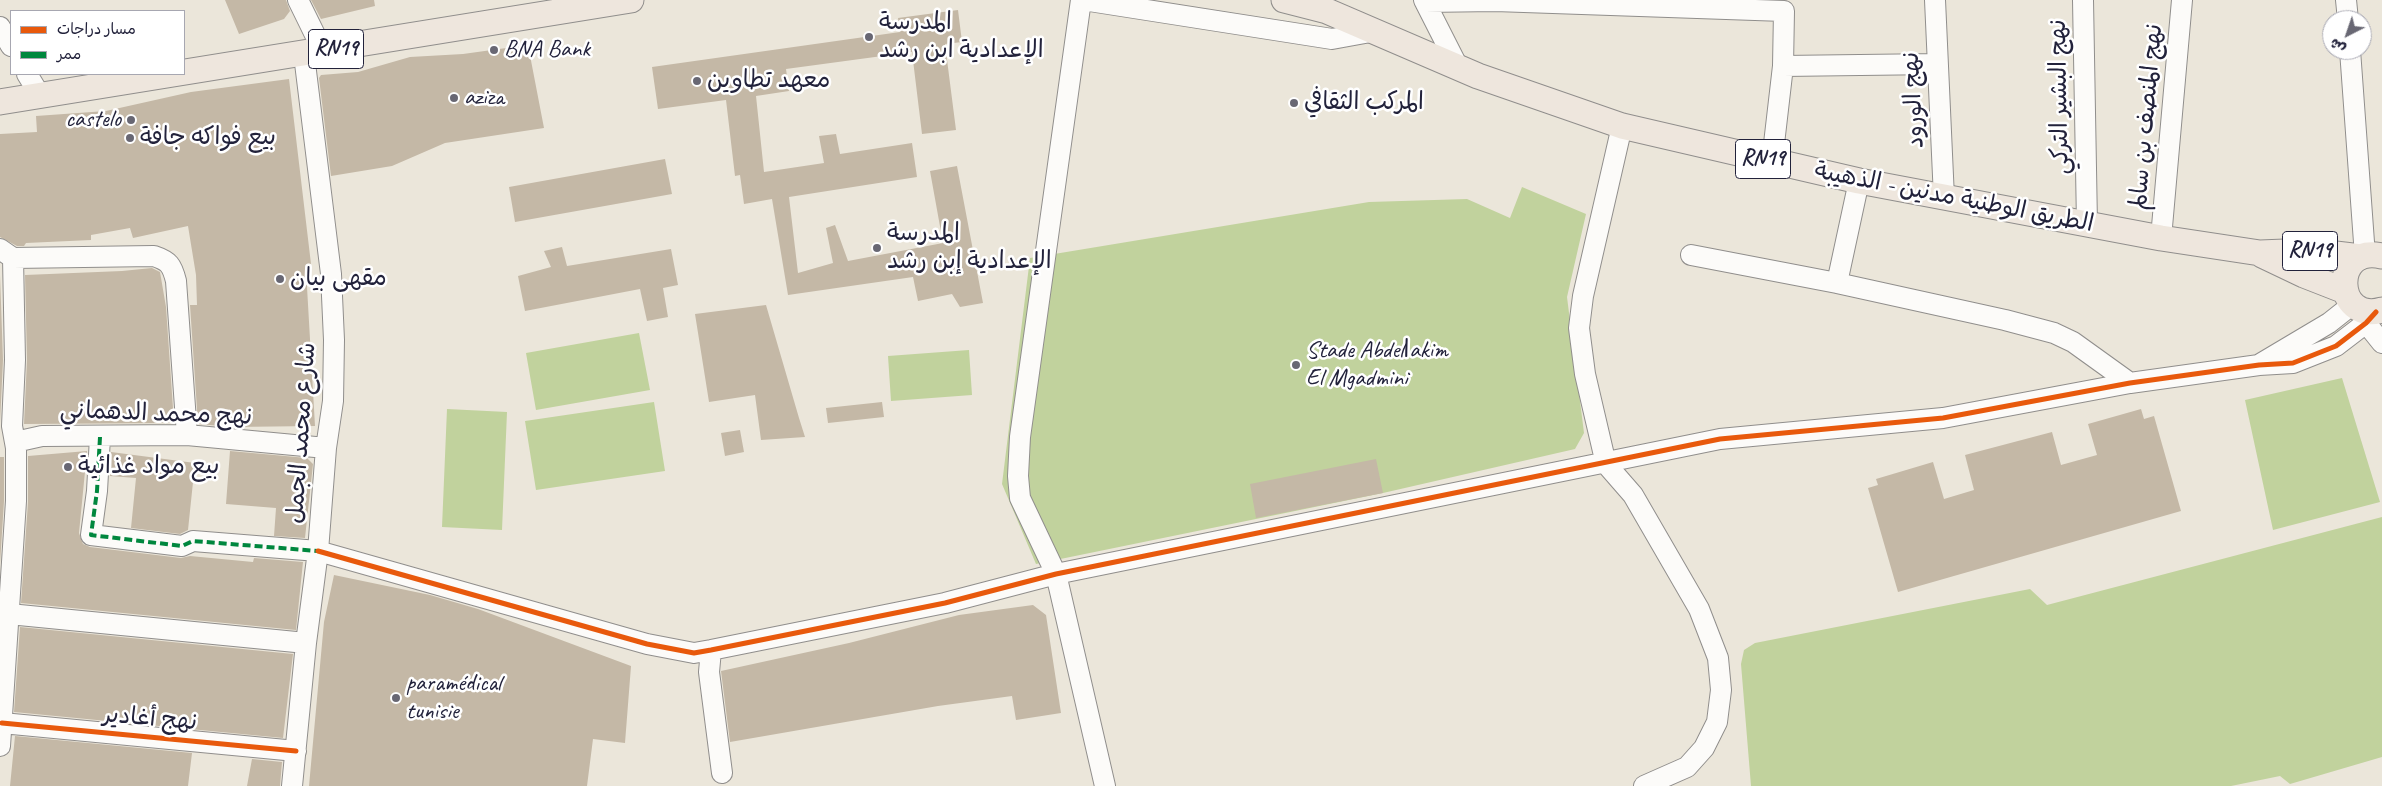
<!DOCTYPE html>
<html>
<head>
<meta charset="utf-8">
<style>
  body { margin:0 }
  #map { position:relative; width:2382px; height:786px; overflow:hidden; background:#ebe6da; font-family:Caveat,"Playpen Sans Arabic",sans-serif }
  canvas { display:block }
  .legend { position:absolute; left:10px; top:10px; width:175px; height:65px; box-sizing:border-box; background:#fff; border:1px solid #a7a7b1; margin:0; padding:6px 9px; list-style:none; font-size:15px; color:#22223b }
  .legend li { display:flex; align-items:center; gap:10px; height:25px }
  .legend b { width:25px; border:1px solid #a7a7b1 }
  .north { position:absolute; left:2322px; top:10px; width:50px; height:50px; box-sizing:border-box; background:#fff; border:1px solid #a7a7b1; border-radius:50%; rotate:221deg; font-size:14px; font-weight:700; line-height:20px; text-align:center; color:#22223b }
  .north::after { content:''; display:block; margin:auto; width:18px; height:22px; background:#686773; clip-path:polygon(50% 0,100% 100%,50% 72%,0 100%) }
</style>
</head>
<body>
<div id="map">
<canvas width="2382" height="786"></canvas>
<ul class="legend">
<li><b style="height:6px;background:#e8590c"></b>مسار دراجات</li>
<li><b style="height:6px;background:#00873e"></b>ممر</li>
</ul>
<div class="north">ش</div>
</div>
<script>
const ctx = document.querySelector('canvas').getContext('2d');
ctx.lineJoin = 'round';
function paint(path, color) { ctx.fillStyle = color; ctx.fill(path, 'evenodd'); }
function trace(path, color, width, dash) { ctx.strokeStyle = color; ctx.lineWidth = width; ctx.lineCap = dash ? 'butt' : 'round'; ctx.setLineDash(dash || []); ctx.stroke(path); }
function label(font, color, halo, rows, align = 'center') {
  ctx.font = font + ' Caveat,"Playpen Sans Arabic",sans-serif'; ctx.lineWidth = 5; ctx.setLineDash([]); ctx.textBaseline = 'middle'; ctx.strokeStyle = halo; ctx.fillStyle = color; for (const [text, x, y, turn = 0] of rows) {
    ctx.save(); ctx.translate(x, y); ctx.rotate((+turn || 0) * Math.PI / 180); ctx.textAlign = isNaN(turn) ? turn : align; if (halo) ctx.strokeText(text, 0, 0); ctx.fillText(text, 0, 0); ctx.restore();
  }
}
const green = new Path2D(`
  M1522,187l64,27 -19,83 17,136 -9,16 -192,44 -347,71 -34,-80 28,-226 339,-56 98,-3 43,19z
  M639,333l11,57 -114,20 -10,-57z
  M969,350l3,45 -81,6 -3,-45z
  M2342,378l38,124 -107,28 -28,-130z
  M654,402l11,69 -129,19 -11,-69z
  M447,409l60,3 -5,118 -60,-3z
  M2382,517v240l-92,27 -10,-8 -49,10h-480l-10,-122 3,-14 11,-7 275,-54 17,16z`);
const building = new Path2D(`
  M225,0h61l4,11 -6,8 -45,15z
  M311,0h63l1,6 -54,13z
  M958,10l4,32 -17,2 11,86 -34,4 -10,-82 -126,17 3,22 -33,5 8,76 60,-9 -5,-27 17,-2 4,20 72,-11 5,34 -128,20 9,76 35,-10 -7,-35 9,-3 13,36 95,-18 -13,-72 27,-5 26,137 -23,4 -8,-13 -34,7 -5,-24 -125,18 -16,-96 -28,5 -4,-29 -5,1 -9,-76 -68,9 -6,-42 248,-35 -2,-14z
  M528,45l16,83 -99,15 -53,23 -61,10 -12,-98 2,-3 37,-3 52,-15 53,-3z
  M289,79l22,185 -4,23 8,139 -83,1 -34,-3 -8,-119h7l-1,-30 -8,-49 -55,12 -3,-10 -39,7v5l-65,3 -2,3h-7l-17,-9v-103l37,-2 -1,-16 70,-5 85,-19z
  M665,159l7,35 -157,28 -6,-35z
  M562,247l5,19 104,-17 7,36 -15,3 5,29 -21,4 -7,-32 -115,22 -7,-35 33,-9 -7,-16z
  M152,268l8,4 6,35 8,116 -150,1 3,-64 -2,-85 97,-4z
  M0,275l3,85 -3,63z
  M766,305l33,113 6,19 -44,3 -6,-45 -46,7 -14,-88z
  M882,402l2,15 -56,6 -2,-15z
  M2141,409l3,10 10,-3 27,95 -283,81 -30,-104 10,-3 -2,-6 57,-17 11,37 30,-9 -9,-35 87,-23 9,33 36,-10 -9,-31z
  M740,430l4,22 -19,4 -4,-23z
  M87,451l-8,82 4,11 7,3 91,11 9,-2 63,6 1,-4 49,4 -7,68 -275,-27 7,-101v-46z
  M230,451l77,7 6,6 -8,74 -31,-2 2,-28 -50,-4z
  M111,452l84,11 -7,67 -8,4 -49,-6 5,-50 -26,-2z
  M0,457h4v44l-4,63z
  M1376,459l7,34 -127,25 -6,-34z
  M334,575l96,20 48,14 153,57 -6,77 -32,-4 -6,47h-278l15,-164z
  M1033,605l13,10 15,98 -45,7 -4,-24 -74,10 -208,36 -9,-71 128,-28 110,-28z
  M20,627l273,27 -10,84 -269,-26z
  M15,736l177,17 -4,33h-178z
  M252,759l30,3 -2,24h-33z`);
const minor = new Path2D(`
  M298,0l25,51
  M1081,0l-61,437 -2,39 2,22 36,76 49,212
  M1083,0l249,39 44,-8
  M1424,0l34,67
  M1935,0l9,198
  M2083,0l4,224
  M2346,0l2,20
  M1425,2l70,-1 289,10 -1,55 -11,95
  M0,27l11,19
  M2350,50l15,206
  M1783,66l154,-2
  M27,74l14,23
  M1622,126l-39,170 -4,32 6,46 21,90 27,31 66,114 19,49 3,32 -4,32 -13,26 -17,19 -43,19
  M2161,238l21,-238
  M0,249l13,9 141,-2c15,5 18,9 22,25l11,154
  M1691,255l146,28 168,37 49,13 19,9 57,41
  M1837,283l22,-102
  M2361,311l5,12 16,20
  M2260,364l69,-41 24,-19
  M100,437l-3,54 -6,44 91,11 11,-5 125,10 329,93 47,9 17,-3 234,-47 111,-29 664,-135 223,-21 187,-35 129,-18 34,-2 43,-17 30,-23 10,-11
  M15,442l27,-6 145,-1 139,13
  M9,614l297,29
  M711,650l-2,22 13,101
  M2,723l294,28
  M0,746l16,-245v-53l-4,-22 3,-66 -2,-102
  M292,786l14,-143 12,-92 8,-103 7,-47 1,-61 -3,-66 -27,-219`);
const major = new Path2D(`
  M1284,0l43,11 151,65 144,50 237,55 302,57 99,15 50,-2 51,6
  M0,102l631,-102
  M2262,255l42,20 41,16
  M2382,256c-51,-12 -48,68 0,54`);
const quiet = new Path2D(`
  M100,437l-3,54 -6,44 91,11 11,-5 125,10`);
const cycleway = new Path2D(`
  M318,551l329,93 47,9 17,-3 234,-47 111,-29 664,-135 223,-21 187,-35 129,-18 34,-2 43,-17 30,-23 10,-11
  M2,723l294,28`);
const markers = [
  [869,37,5,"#686773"],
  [494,50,5,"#686773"],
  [697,81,5,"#686773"],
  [454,98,5,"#686773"],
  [1294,103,5,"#686773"],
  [131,120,5,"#686773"],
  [130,138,5,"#686773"],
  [877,248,5,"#686773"],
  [280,279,5,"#686773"],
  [1296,365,5,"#686773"],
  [68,467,5,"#686773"],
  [396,698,5,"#686773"]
];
const shields = [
  [336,49,55],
  [1763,159,55],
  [2310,251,55]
];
const shieldNames = [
  ["RN19",336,49],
  ["RN19",1763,159],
  ["RN19",2310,251]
];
const poiNames = [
  ["المدرسة",879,23],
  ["الإعدادية ابن رشد",879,51],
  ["BNA Bank",504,50],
  ["معهد تطاوين",707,81],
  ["aziza",464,98],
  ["المركب الثقافي",1304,103],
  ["castelo",121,120,"right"],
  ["بيع فواكه جافة",140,138],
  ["المدرسة",887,234],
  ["الإعدادية إبن رشد",887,262],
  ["مقهى بيان",290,279],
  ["Stade Abdelاakim",1306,351],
  ["El Mgadmini",1306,379],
  ["بيع مواد غذائية",78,467],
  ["paramédical",406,684],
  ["tunisie",406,712]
];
const streetNames = [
  ["نهج البشير التركي",2060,97,-91],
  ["نهج الورود",1914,100,-93],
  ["نهج المنصف بن سالم",2147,117,-85],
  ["الطريق الوطنية مدنين - الذهيبة",1954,198,11],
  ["نهج محمد الدهماني",156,414,2],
  ["شارع محمد الجمل",302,433,-86],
  ["نهج أغادير",150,719,5]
];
paint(green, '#c1d29d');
paint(building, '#c4b8a6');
trace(minor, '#908e8c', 22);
trace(major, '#908e8c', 27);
trace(minor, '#fcfbf9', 20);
trace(major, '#eee6dd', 25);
trace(quiet, '#00873e', 4, [8, 4]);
trace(cycleway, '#e8590c', 5);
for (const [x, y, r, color] of markers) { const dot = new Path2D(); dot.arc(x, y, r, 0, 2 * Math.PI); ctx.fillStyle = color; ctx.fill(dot); trace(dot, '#fff', 2); }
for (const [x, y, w] of shields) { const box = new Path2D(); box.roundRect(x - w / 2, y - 19.5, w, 39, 4); ctx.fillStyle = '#fff'; ctx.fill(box); trace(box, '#22223b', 1); }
label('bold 22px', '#22223b', null, shieldNames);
label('24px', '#22223b', '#fff', poiNames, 'left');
label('24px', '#22223b', '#fff', streetNames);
</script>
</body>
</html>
